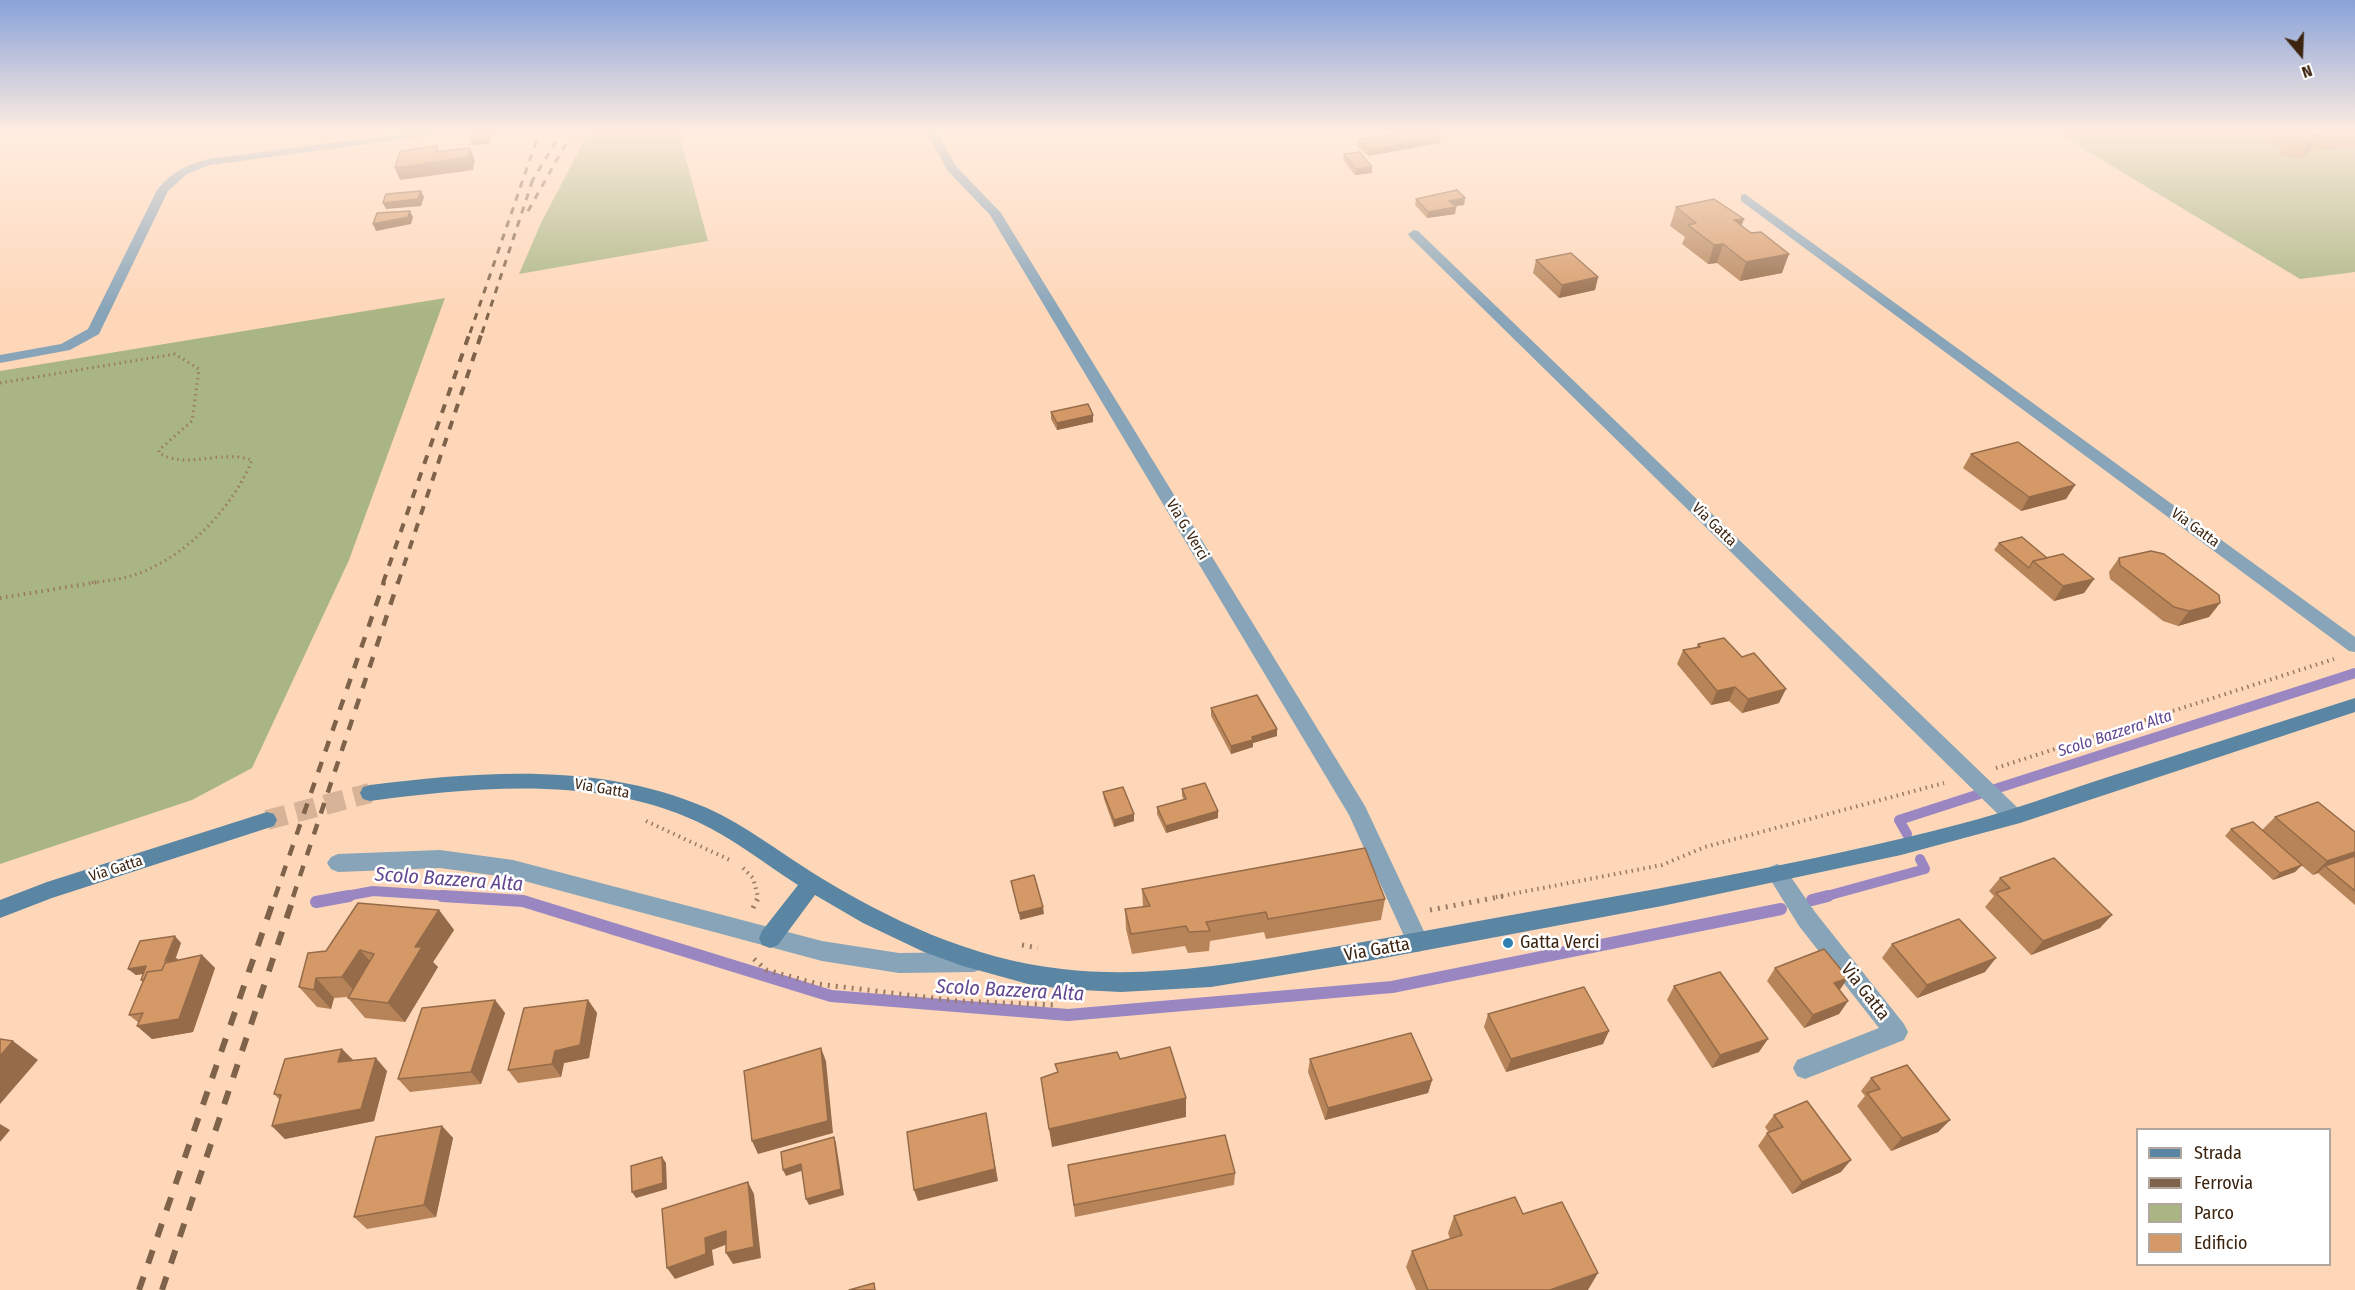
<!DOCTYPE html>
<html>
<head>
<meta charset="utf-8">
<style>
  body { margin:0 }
  #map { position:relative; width:2355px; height:1290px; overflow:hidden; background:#fed7b9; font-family:"Fira Sans Condensed",sans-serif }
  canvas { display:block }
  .legend { position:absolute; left:2136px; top:1128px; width:195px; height:138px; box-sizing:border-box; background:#fff; border:2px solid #b1a79f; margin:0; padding:8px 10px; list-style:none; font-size:18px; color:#3c2410 }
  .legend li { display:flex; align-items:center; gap:12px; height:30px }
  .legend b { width:30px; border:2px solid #b1a79f }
  .north { position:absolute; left:2271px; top:24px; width:60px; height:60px; -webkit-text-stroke:4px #fff; paint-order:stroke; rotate:161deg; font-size:16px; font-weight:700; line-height:24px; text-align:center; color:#3c2410 }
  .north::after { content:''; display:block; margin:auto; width:21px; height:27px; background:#3c2410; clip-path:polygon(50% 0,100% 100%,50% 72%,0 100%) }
</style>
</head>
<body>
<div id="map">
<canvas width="2355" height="1290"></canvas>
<ul class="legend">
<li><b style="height:8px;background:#5a86a4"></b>Strada</li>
<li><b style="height:8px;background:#7f624a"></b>Ferrovia</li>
<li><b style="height:16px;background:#a9b582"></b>Parco</li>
<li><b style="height:16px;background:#d59968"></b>Edificio</li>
</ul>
<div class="north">N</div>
</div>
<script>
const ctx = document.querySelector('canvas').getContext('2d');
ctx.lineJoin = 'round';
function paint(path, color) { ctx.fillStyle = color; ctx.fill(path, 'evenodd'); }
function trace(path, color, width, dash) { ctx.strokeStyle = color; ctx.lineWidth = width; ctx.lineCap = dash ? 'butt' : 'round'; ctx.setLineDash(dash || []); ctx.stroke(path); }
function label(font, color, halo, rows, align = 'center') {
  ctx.font = font + ' "Fira Sans Condensed",sans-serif'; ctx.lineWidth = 5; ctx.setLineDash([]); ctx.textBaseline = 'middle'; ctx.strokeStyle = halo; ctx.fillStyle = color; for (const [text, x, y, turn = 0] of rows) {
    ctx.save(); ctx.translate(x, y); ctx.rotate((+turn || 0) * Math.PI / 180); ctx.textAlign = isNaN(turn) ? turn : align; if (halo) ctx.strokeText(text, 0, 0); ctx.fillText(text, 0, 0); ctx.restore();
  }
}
const green = new Path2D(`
  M588,133h91l29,108 -189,33 22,-51z
  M2057,133h298v139l-55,7z
  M445,298l-96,262 -97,208 -60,32 -192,64v-493z`);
const streamFar1 = new Path2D(`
  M1907,834l-8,-14 456,-147
  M341,897l32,-6 92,6
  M1823,897l102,-28 -5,-10`);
const stream = new Path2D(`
  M442,896l81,5 308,95 237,19 324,-28 389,-78
  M1812,900l16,-4
  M316,902l33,-6`);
const secondaryTunnel = new Path2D(`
  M267,820l103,-27`);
const pathFar2 = new Path2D(`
  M0,383l175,-29 24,15 -7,52 -33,29v3c28,17 62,-4 93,7 -20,50 -69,100 -121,116 -14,4 -28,5 -42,7`);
const pathFar1 = new Path2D(`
  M0,598l98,-16
  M1996,768l338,-109
  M646,821l86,40
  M743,868l10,10 5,19
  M1496,897l166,-32 43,-18 239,-64`);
const path = new Path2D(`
  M753,908l6,-12
  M1430,910l74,-14
  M1022,945l16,3
  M754,959l12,11 52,14 139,17 97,4`);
const street = new Path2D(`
  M406,133h29l-5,3 -220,29 -23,9 -19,17 -69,143 -29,16 -70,13v-8l61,-11 27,-15 69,-139c14,-18 31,-26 52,-31z
  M927,133h10l19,33 45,47 364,593 64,136 -3,7 -8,3 -8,-3 -61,-134 -359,-600 -43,-45z
  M1745,194l610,443v15l-6,-1 -608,-450v-6z
  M1414,230l4,1 602,579 3,6 -3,6 -7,2 -7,-2 -596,-585 -2,-3z
  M440,850l73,10 309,81 77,12 75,-1 8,3 3,7 -3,7 -8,3 -75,1 -77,-12 -309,-83 -73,-10 -102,4 -7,-3 -4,-6 4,-6 7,-3z
  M1777,864l7,3 31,45 89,112 4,8 -4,8 -99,39 -8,-3 -4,-8 4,-8 82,-32 -80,-102 -29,-47 -4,-6 4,-6z`);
const secondary = new Path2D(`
  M2355,698v14l-335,111 -119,32 -239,51 -294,55 -157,26 -90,5 -59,-3 -34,-5 -65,-18 -39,-14 -61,-29 -48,-28 -37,50 -8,3 -8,-3 -3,-7 3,-7 36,-46c-33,-21 -64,-46 -100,-63 -101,-47 -222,-35 -328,-21l-7,-2 -3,-6 3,-6 7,-2c112,-14 231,-23 337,23 38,17 71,43 106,65 76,47 159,86 249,96 80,9 159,-3 237,-16 58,-10 116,-20 174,-31 162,-30 327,-56 487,-98 50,-13 99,-31 148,-47 82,-26 165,-53 247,-79z
  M267,812l7,2 3,6 -3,6 -222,72 -52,20v-18l47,-18z`);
const railFar3 = new Path2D(`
  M531,183l30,-50
  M528,211l44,-78
  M470,333l69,-200
  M482,333l52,-157`);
const railFar2 = new Path2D(`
  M383,583l87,-251
  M398,583l84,-251`);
const railFar1 = new Path2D(`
  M275,897l109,-315
  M293,897l105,-315`);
const rail = new Path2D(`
  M139,1290l136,-394
  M162,1290l132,-394`);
const wall = new Path2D(`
  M515,133h14l-1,2h-13z
  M2253,133h102v14l-45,4 -10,8 -16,-3 -5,-3 3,-5z
  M1358,140l82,3 -72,13 -11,-10z
  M1344,154l28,19 -17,2 -12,-15z
  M1465,198l-1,7 -9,1 1,1 -1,7 -28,4 -12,-13 1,-6z
  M1676,207l68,12 -3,7 41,47 -42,8 -23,-18 -9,1 -26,-20 3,-7 -15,-11z
  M1536,260l62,17 -3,13 -36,8 -26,-25z
  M1051,412l42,10 -36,8 -6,-11z
  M1971,454l104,31 -9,14 -45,12 -58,-43z
  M1999,543l48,15 47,21 -10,14 -30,8 -60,-51z
  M2119,558l101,45 -11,14 -31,9 -15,-5 -53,-42 -1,-7z
  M1698,644l81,59 -37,10 -13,-12 -18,4 -34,-41 6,-14 13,-2z
  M1211,708l66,21v7l-24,7v4l-22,7 -20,-38z
  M1182,789l36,22v7l-52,15 -9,-19v-7l27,-7 -2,-4z
  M1103,792l31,22v7l-20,6 -10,-28z
  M2275,817l80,15v73l-37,-32 -5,2 -12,-10 -6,7 -22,8 -48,-44 6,-7 31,1z
  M2000,878l100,50 -69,27 -46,-48 9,-11 -5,-5z
  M1142,889l243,10 -4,21 -115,19 -2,-7 -54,9 -1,10 -21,2 -3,-7 -53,8 -6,-25 -1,-20 18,-2z
  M439,910l15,20 -21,32 5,5 -33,55 -40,-4 -17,-20v-1l-14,1 -3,11 -14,-2 -18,-20 27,-36z
  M181,943l-6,17h3l24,-5 13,13 -22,64 -41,7 -15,-13 2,-3 -10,-8 14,-33 -2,-2 2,-6 -7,1 -8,-6z
  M1892,944l93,28 -68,26 -35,-40z
  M1775,968l65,22 8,11 -9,13 -35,14 -37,-47z
  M1674,986l85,66 -47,16 -45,-68z
  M495,1000l10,13 -24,71 -71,8 -12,-13z
  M588,1000l9,13 -8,45 -25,5 -3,14 -43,6 -10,-13z
  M1488,1014l115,30 -97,28 -22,-45z
  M342,1049l12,12 33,10 -13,50 -89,18 -13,-13 8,-26 -6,-6z
  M1310,1059l122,21 -4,13 -103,27 -17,-48z
  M1871,1078l79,42 -12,12 -47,19 -34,-45 8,-10 -4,-5z
  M1774,1115l67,57 -49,22 -34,-48 9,-13h2l-4,-6z
  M442,1126l11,12 -17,79 -69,12 -13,-12z
  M1068,1165l167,8 -1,12 -159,32z
  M1523,1214l65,76h-172l-10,-23 6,-16 38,-12 -2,-6 6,-17z`);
const shadedWall = new Path2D(`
  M489,133h10v1l-8,1 -1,8 -17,3 -3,-6z
  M2318,133h4l-12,18 -10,8 14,-24z
  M1441,137l-1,6 -72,13 1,-6z
  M437,146l5,13 28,-11 5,12 -2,10 -73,10 -5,-12 41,-16z
  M1372,167v6l-17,2 1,-6z
  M421,191l3,6 -3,9 -35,3 -3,-6z
  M1465,198l-1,7 -16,2 1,-6z
  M1456,207l-1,7 -28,4 1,-6z
  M410,211l3,6 -2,7 -35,7 -3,-7z
  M1744,219l-7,19 -3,-18z
  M1723,244l-6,19 -9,1 6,-19z
  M1789,254l-7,19 -42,8 6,-19z
  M1598,277l-3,13 -36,8 3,-13z
  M1093,415v7l-36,8v-7z
  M2075,485l-9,14 -45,12 8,-14z
  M2094,579l-10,14 -30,8 9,-15z
  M2220,603l-11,14 -31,9 11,-15z
  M1735,687l-6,14 -18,4 6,-14z
  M1786,689l-7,14 -37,10 6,-14z
  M1277,729v7l-24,7v4l-22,7v-8l21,-9z
  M1218,811v7l-52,15v-7z
  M1134,814v7l-20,6v-7z
  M2355,852v8l-30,6 -7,7 -5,2 14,-14z
  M2302,865l-7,7 -22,8 7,-7z
  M1043,907l1,7 -24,6 -1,-7z
  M439,910l15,20 -21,32 5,5 -33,55 -17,-19 27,-56z
  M2112,915l-12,13 -69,27 12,-14z
  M175,936l6,7 -9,25 -7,-7z
  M360,950l17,19 -18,28 -17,-20z
  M202,955l13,13 -22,64 -41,7 -15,-13z
  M1996,958l-11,14 -68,26 10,-13z
  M146,966l7,6 -17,3 -8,-6z
  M316,978l18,20 -3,11 -17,-19z
  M1848,978l-9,13 -5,-8z
  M495,1000l10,13 -24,71 -10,-12z
  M588,1000l9,13 -8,45 -25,5 -3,14 -9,-13 3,-13z
  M1848,1001l-9,13 -35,14 9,-13z
  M1609,1031l-6,13 -97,28 5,-13z
  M1768,1039l-9,13 -47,16 8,-13z
  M13,1041l25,19 -38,44v-48z
  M821,1048l5,13 7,72 -75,21 -6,-13z
  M342,1049l12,12 -16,1z
  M376,1058l11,13 -13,50 -89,18 -13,-13z
  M1432,1080l-4,13 -103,27 3,-12z
  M1186,1098v19l-134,30 -3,-18z
  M986,1113l12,68 -80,20 -4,-11z
  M1950,1120l-12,12 -47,19 11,-13z
  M0,1124l10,6 -10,12z
  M442,1126l11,12 -17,79 -12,-12z
  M834,1137l2,6 8,52 -35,10 -3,-6z
  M662,1157l4,6 1,26 -31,9 -4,-6z
  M1851,1160l-10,12 -49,22 10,-12z
  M801,1164l3,6 -18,6 -3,-6z
  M748,1182l6,12 7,64 -28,6 -7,-11z
  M726,1231l7,11 -21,8 2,15 -39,14 -8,-11 38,-30z
  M1598,1273l-10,17h-38z`);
const building = new Path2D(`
  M472,133h17l-1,4 -18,3z
  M1398,133h37l6,4 -72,13 -11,-10z
  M2302,133h16l-4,2z
  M437,146l-1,6 34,-4 -2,9 -73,11 5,-17z
  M1360,152l12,15 -16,2 -12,-15z
  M1457,190l8,8 -16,3 7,6 -28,5 -12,-13z
  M421,191l-3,8 -35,4 3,-9z
  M1714,199l30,20 -10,1 17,13 10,-1 28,22 -43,8 -23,-18 -9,1 -26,-20 8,-2 -20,-16z
  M410,211l-2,6 -35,7 4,-11z
  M1571,253l27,24 -36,8 -26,-25z
  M1088,404l5,11 -36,8 -6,-11z
  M2018,442l57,43 -46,12 -58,-43z
  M2022,537l25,21 -14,3 -4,7 -30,-25z
  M2151,551l13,3 55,41 1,8 -31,8 -15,-4 -54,-42 -1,-7z
  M2063,554l31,25 -31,7 -30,-25z
  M1724,638l18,19 12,-4 32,36 -38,10 -13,-12 -18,4 -34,-41 17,-3 -2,-3z
  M1257,695l20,34 -25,8 1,3 -22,6 -20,-38z
  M1205,783l13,28 -52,15 -9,-19 29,-8 -4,-10z
  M1123,787l11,27 -20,6 -11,-28z
  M2318,802l37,30v20l-28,9 -52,-44z
  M2253,822l49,43 -22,8 -49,-44z
  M1365,848l20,51 -117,20 -2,-7 -60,10 4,9 -21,1 -3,-6 -55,8 -6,-25 25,-3 -8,-17z
  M2355,856v35l-30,-25z
  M2054,858l58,57 -69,26 -47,-48 14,-5 -10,-10z
  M1034,875l9,32 -24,6 -8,-32z
  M358,903l81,7 -24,37h7l-34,56 -40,-5 26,-44 -14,-4 -18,27 -26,1 -2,12 -15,-3 9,-34 18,-2z
  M1959,919l37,39 -69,27 -35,-41z
  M175,936l-10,25 12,-2v1l-12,3 -3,7 -15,2 -3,8h-3l5,-14 -18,3 12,-28z
  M1824,949l24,29 -14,5 14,18 -35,14 -38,-47z
  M202,955l-23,64 -42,7 6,-13 -14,2 18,-43 15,-2 3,-7z
  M1720,972l48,67 -48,16 -46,-69z
  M1584,987l25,44 -98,28 -23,-45z
  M495,1000l-24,72 -73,7 24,-71z
  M588,1000l-8,45 -25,6 -3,13 -44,6 16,-62z
  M1411,1033l21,47 -104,28 -18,-49z
  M0,1039l13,2 -13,15z
  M1170,1047l16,51 -137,31 -8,-51 17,-6 -3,-8 62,-12 3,7z
  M821,1048l7,73 -76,20 -8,-70z
  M342,1049l-4,13 38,-4 -15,51 -89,17 9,-31 -7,-1 11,-35z
  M1907,1065l43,55 -48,18 -35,-45 13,-4 -9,-11z
  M1807,1101l44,59 -49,22 -35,-49 16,-6 -9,-12z
  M986,1113l9,56 -81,21 -7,-58z
  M442,1126l-18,79 -70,12 22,-80z
  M1225,1135l10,38 -161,32 -6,-40z
  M834,1137l7,52 -35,10 -5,-35 -18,6 -2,-18z
  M662,1157l1,26 -31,9 -1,-26z
  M748,1182l6,65 -28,6v-22l-21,7 1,16 -39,14 -5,-59z
  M1515,1197l8,17 39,-12 36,71 -48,17h-122l-16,-39 50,-16 -8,-19z
  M874,1283l1,7h-26z`);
const markers = [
  [1508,943,6,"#2f81b2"]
];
const streetNames = [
  ["Via Gatta",1714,525,44],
  ["Via Gatta",2195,528,36],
  ["Via G. Verci",1187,530,59],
  ["Via Gatta",602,789,10],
  ["Via Gatta",116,869,-18]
];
const waterNames = [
  ["Scolo Bazzera Alta",2115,734,-18]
];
const nearPoinames = [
  ["Gatta Verci",1520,943]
];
const nearStreetnames = [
  ["Via Gatta",1377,950,-10],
  ["Via Gatta",1865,992,52]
];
const nearWaternames = [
  ["Scolo Bazzera Alta",449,880,4],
  ["Scolo Bazzera Alta",1010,991,3]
];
paint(green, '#a9b582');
trace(streamFar1, '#9a87c2', 10);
trace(stream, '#9a87c2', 12);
trace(secondaryTunnel, '#d7b397', 20, [20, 10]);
trace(pathFar2, '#9a7a62', 3, [1.5, 4]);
trace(pathFar1, '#9a7a62', 4, [1.5, 4.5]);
trace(path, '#9a7a62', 5, [2, 6]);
paint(street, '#87a4b8');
paint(secondary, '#5a86a4');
trace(railFar3, '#7f624a', 3, [7, 7]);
trace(railFar2, '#7f624a', 4, [9, 9]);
trace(railFar1, '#7f624a', 4.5, [11, 11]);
trace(rail, '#7f624a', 6, [14, 14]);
paint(wall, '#b78459');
paint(shadedWall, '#956b49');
paint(building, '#d59968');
trace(building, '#956b49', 1.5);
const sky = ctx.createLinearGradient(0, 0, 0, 313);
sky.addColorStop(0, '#89a2d9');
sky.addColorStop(0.42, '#ffede0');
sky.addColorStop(1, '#ffede000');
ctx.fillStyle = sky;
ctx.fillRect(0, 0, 2355, 313);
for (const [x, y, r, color] of markers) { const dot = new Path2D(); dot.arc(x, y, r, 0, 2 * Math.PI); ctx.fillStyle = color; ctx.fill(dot); trace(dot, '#fff', 2); }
label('15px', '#3c2410', '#fff', streetNames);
label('italic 16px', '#61458f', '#fff', waterNames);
label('18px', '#3c2410', '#fff', nearPoinames, 'left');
label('18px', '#3c2410', '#fff', nearStreetnames);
label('italic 20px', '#61458f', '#fff', nearWaternames);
</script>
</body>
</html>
